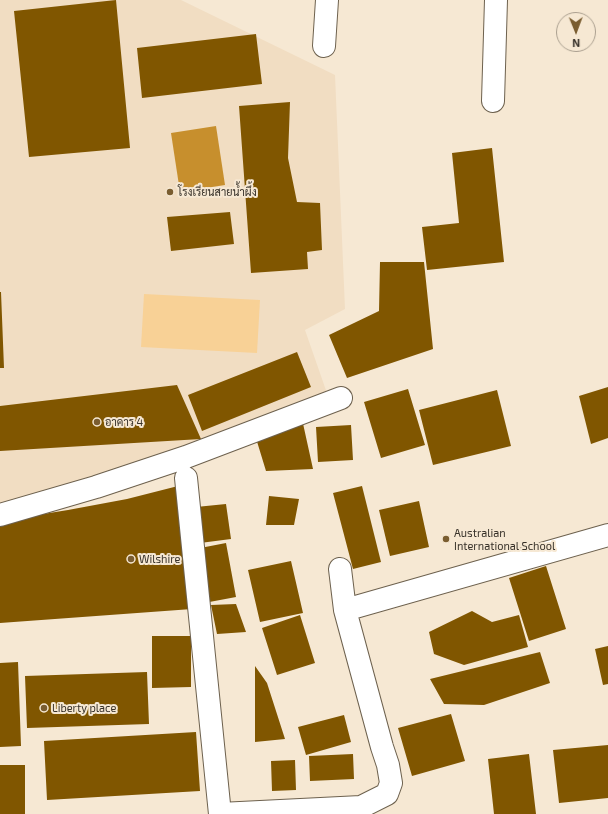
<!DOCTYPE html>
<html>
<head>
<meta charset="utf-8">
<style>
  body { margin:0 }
  #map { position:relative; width:608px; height:814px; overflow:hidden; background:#f6e8d3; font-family:"Exo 2",sans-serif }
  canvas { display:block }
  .north { position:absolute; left:556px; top:12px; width:40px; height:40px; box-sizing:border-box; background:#f6e8d3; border:1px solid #aa9f8f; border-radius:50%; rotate:179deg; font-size:11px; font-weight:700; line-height:16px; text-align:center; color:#373129 }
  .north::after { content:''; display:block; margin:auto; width:14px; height:18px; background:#7a5d30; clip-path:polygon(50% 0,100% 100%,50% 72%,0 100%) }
</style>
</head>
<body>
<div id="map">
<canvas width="608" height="814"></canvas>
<div class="north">N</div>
</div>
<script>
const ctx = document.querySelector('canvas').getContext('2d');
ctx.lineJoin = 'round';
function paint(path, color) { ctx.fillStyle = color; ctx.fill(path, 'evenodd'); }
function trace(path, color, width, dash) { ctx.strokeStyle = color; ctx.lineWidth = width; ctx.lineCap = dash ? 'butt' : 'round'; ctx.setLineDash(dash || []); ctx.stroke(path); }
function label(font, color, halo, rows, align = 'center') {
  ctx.font = font + ' "Exo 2",Sarabun,sans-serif'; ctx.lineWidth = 4; ctx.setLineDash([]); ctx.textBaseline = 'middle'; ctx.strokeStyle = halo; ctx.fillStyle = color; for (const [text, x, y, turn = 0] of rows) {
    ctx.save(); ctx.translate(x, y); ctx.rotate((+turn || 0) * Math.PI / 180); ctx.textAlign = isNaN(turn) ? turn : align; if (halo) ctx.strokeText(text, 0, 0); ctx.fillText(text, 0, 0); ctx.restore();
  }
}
const built = new Path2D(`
  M0,0h181l154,75 10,234 -40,21 24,69 -329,108z`);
const green = new Path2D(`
  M144,294l116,6 -3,53 -116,-6z`);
const water = new Path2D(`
  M216,126l9,59 -45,7 -9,-59z`);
const building = new Path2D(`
  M116,0l14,148 -101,9 -15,-146z
  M256,34l6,50 -120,14 -5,-50z
  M290,102l-2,56 9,44 23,1 2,47 -15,2 1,17 -57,4 -12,-167z
  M492,148l12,114 -77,8 -5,-43 37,-4 -7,-70z
  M230,212l4,32 -63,7 -4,-34z
  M380,262h44l9,87 -86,29 -18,-43 50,-24z
  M0,292h1l3,76h-4z
  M297,352l14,35 -109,44 -14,-36z
  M177,385l24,54 -201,12v-45z
  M608,387v51l-17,6 -12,-48z
  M408,389l17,56 -44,13 -17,-56z
  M497,390l14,56 -78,19 -14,-55z
  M302,419l11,50 -47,2 -11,-36z
  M351,425l2,35 -35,2 -2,-35z
  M182,485l10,124 -192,14v-102l68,-11 59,-11z
  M362,486l19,76 -28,7 -20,-76z
  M269,496l30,3 -5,26h-28z
  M419,501l10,46 -39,9 -11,-46z
  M226,504l5,35 -31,4 -4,-36z
  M226,543l10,54 -32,6 -9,-54z
  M291,561l12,52 -43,9 -12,-52z
  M546,566l20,63 -37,12 -20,-63z
  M236,604l10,28 -29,2 -6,-29z
  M472,611l20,11 27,-7 9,32 -64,18 -30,-11 -5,-22z
  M300,615l15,48 -38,12 -15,-47z
  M152,636h39v51l-39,1z
  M608,646v38l-5,1 -8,-36z
  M540,652l10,31 -66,22 -40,-1 -14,-25z
  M18,662l3,84 -21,1v-84z
  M255,666l12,17 18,56 -30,3z
  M147,672l2,52 -122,4 -2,-52z
  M451,714l14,47 -53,15 -14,-48z
  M344,715l7,27 -45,13 -8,-28z
  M196,732l4,59 -153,9 -3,-59z
  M608,745v53l-49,5 -6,-53z
  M353,754l1,25 -44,2 -1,-25z
  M529,754l7,60h-42l-6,-55z
  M295,760l1,30 -24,1 -1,-30z
  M0,765h25v49h-25z`);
const street = new Path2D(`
  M324,46l3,-46
  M493,101l3,-101
  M186,478l34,336
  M0,515l96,-28 90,-30 155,-59
  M345,610l263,-75
  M220,814l141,-7 26,-13 4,-11 -3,-18 -6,-18 -37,-137 -5,-41`);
const markers = [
  [170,192,4,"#7a5d30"],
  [97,422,4,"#7a5d30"],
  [446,539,4,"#7a5d30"],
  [131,559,4,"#7a5d30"],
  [44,708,4,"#7a5d30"]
];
const poiNames = [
  ["โรงเรียนสายน้ำผึ้ง",178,192],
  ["อาคาร 4",105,422],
  ["Australian",454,533],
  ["International School",454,546],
  ["Wilshire",139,559],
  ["Liberty place",52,708]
];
paint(built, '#f1ddc2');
paint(green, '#f8d196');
paint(water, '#c78f2d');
paint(building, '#805600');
trace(street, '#6d614e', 24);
trace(street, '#fff', 22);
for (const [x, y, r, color] of markers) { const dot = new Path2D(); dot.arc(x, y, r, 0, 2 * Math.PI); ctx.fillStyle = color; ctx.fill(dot); trace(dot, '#f6e8d3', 1.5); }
label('11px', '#373129', '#f6e8d3', poiNames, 'left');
</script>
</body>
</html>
